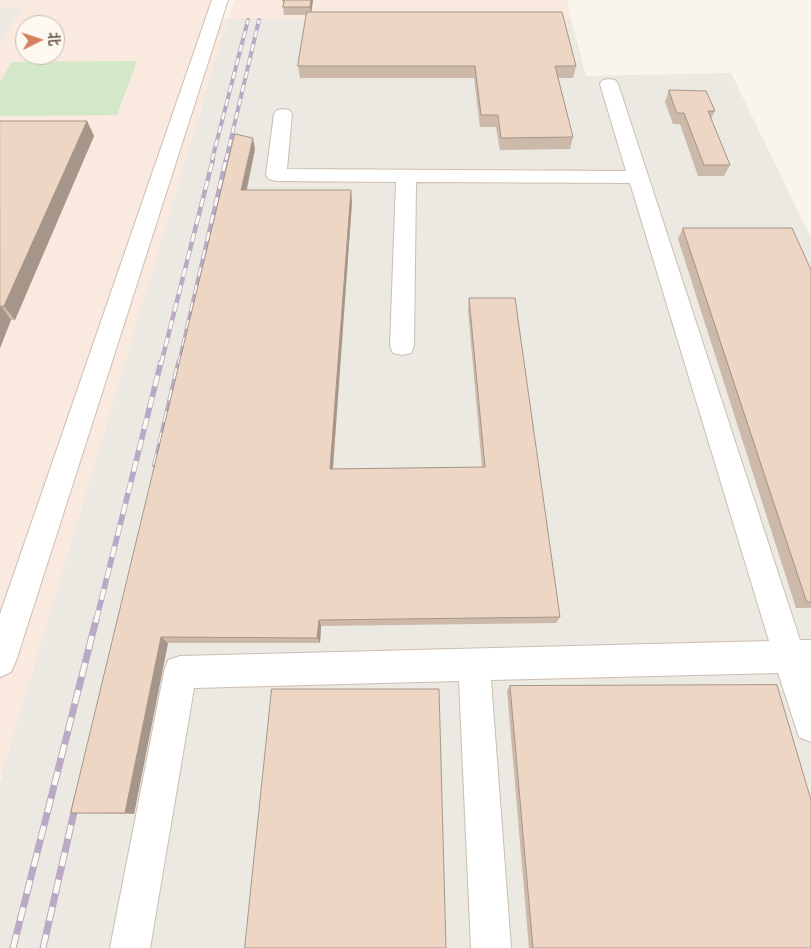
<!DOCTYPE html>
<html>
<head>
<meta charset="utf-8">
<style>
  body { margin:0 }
  #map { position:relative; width:811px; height:948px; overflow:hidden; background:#faf5ea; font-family:"Roboto Condensed","Noto Sans SC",sans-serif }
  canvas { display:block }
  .north { position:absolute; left:15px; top:15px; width:50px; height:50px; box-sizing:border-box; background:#fdf9f0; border:1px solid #c6bbb0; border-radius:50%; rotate:86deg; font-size:14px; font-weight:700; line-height:20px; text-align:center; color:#735f50 }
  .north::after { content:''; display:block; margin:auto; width:18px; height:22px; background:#d7805d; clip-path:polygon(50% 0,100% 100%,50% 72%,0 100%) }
</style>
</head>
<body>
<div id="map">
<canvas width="811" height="948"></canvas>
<div class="north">北</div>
</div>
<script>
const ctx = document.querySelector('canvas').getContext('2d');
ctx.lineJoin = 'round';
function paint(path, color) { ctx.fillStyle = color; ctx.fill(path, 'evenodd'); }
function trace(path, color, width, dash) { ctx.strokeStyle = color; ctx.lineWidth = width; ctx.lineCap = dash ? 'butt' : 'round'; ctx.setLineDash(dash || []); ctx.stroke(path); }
const commercial = new Path2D(`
  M0,0h212l-6,18 22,1 7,-19h332l4,19h-343l-226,756h-2v-732l23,-36h-23zM25,25h30v30h-30z`);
const industrial = new Path2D(`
  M0,7h23l-23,36z
  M228,19h343l15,57 145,-3 80,165v710h-811v-167z`);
const green = new Path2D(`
  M137,61l-20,54 -117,1v-34l12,-20z`);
const minor = new Path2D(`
  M212,0h16l-212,661 -5,11 -11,5v-63z
  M609,79l6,1 3,4 182,556h11v102l-12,-5 -21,-64 -287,7 20,268h-40l-12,-267 -265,7 -44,260h-40l54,-276 4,-12 12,-4 589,-15 -139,-458 -214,-1 -2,164 -3,7 -9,2 -9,-2 -3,-7 6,-164 -120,-1 -7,-2 -3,-4 8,-61 3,-4 6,-1 6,1 3,4 -5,55 339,2 -26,-87 3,-4z`);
const railFar3 = new Path2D(`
  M212,160l36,-140
  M226,160l33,-140`);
const railFar2 = new Path2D(`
  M161,364l52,-205
  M179,364l47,-205`);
const railFar1 = new Path2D(`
  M155,465l24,-103
  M96,621l65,-259`);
const rail = new Path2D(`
  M13,948l83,-328
  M43,948l34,-149`);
const wall = new Path2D(`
  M282,0h31l-2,12 265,54 -3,12h-15l15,59 -3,12 -70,1 -4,-23h-16l-6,-49h-174l-2,-12 9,-51h-23l-1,-8 1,-5h-2z
  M669,90l46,21 -4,8 19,46 -6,11h-26l-18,-52h-7l-8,-22z
  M0,121h87l7,15 -79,184h-4l-11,28z
  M255,149l-8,41 105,12 -19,267 149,-2 -14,-158 1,-11 91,319 -4,6 -235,3 -1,17h-152l-34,171 -63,-1z
  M683,228l128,42v338h-15l-118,-369z
  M510,686l301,262h-282l-22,-258z`);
const shadedWall = new Path2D(`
  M311,0h2l-2,15 -1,-8z
  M87,121l7,15 -79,184 -11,-14z
  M253,138l2,11 -11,52 -3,-11z
  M351,190l1,12 -20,276 -2,-9z
  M1,306l10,14 -11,28v-40z
  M319,620l2,6 -1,17 -3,-5z
  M161,637l7,6 -34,171 -9,-1z`);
const building = new Path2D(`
  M285,0h26l-1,7h-27z
  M307,12h255l14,54h-21l18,71 -72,1 -3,-23h-17l-6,-49h-177z
  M669,90l37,1 9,20h-7l22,54h-26l-20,-52h-7z
  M0,121h87l-83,185h-3l-1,2z
  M235,134l18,4 -12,52h110l-21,279 155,-2 -16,-169h46l45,319 -241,3 -2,18 -156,-1 -36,176h-54z
  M683,228h109l19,42v332h-4z
  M777,685l34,115v148h-278l-23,-262z
  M272,689h167l7,259h-201z`);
paint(commercial, '#f9e9df');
paint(industrial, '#ece8e2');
paint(green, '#d3e7c9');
trace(minor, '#ccbeb1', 2);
paint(minor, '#fff');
trace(railFar3, '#b9a9c4', 4);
trace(railFar2, '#b9a9c4', 4.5);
trace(railFar1, '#b9a9c4', 5.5);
trace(rail, '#b9a9c4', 7);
trace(railFar3, '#fdf9f0', 2.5, [7]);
trace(railFar2, '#fdf9f0', 3, [9]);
trace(railFar1, '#fdf9f0', 4, [11]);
trace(rail, '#fdf9f0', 5, [14]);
paint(wall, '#ccb9a9');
paint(shadedWall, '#a69689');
paint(building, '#edd7c4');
trace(building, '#a69689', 1);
</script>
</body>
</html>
